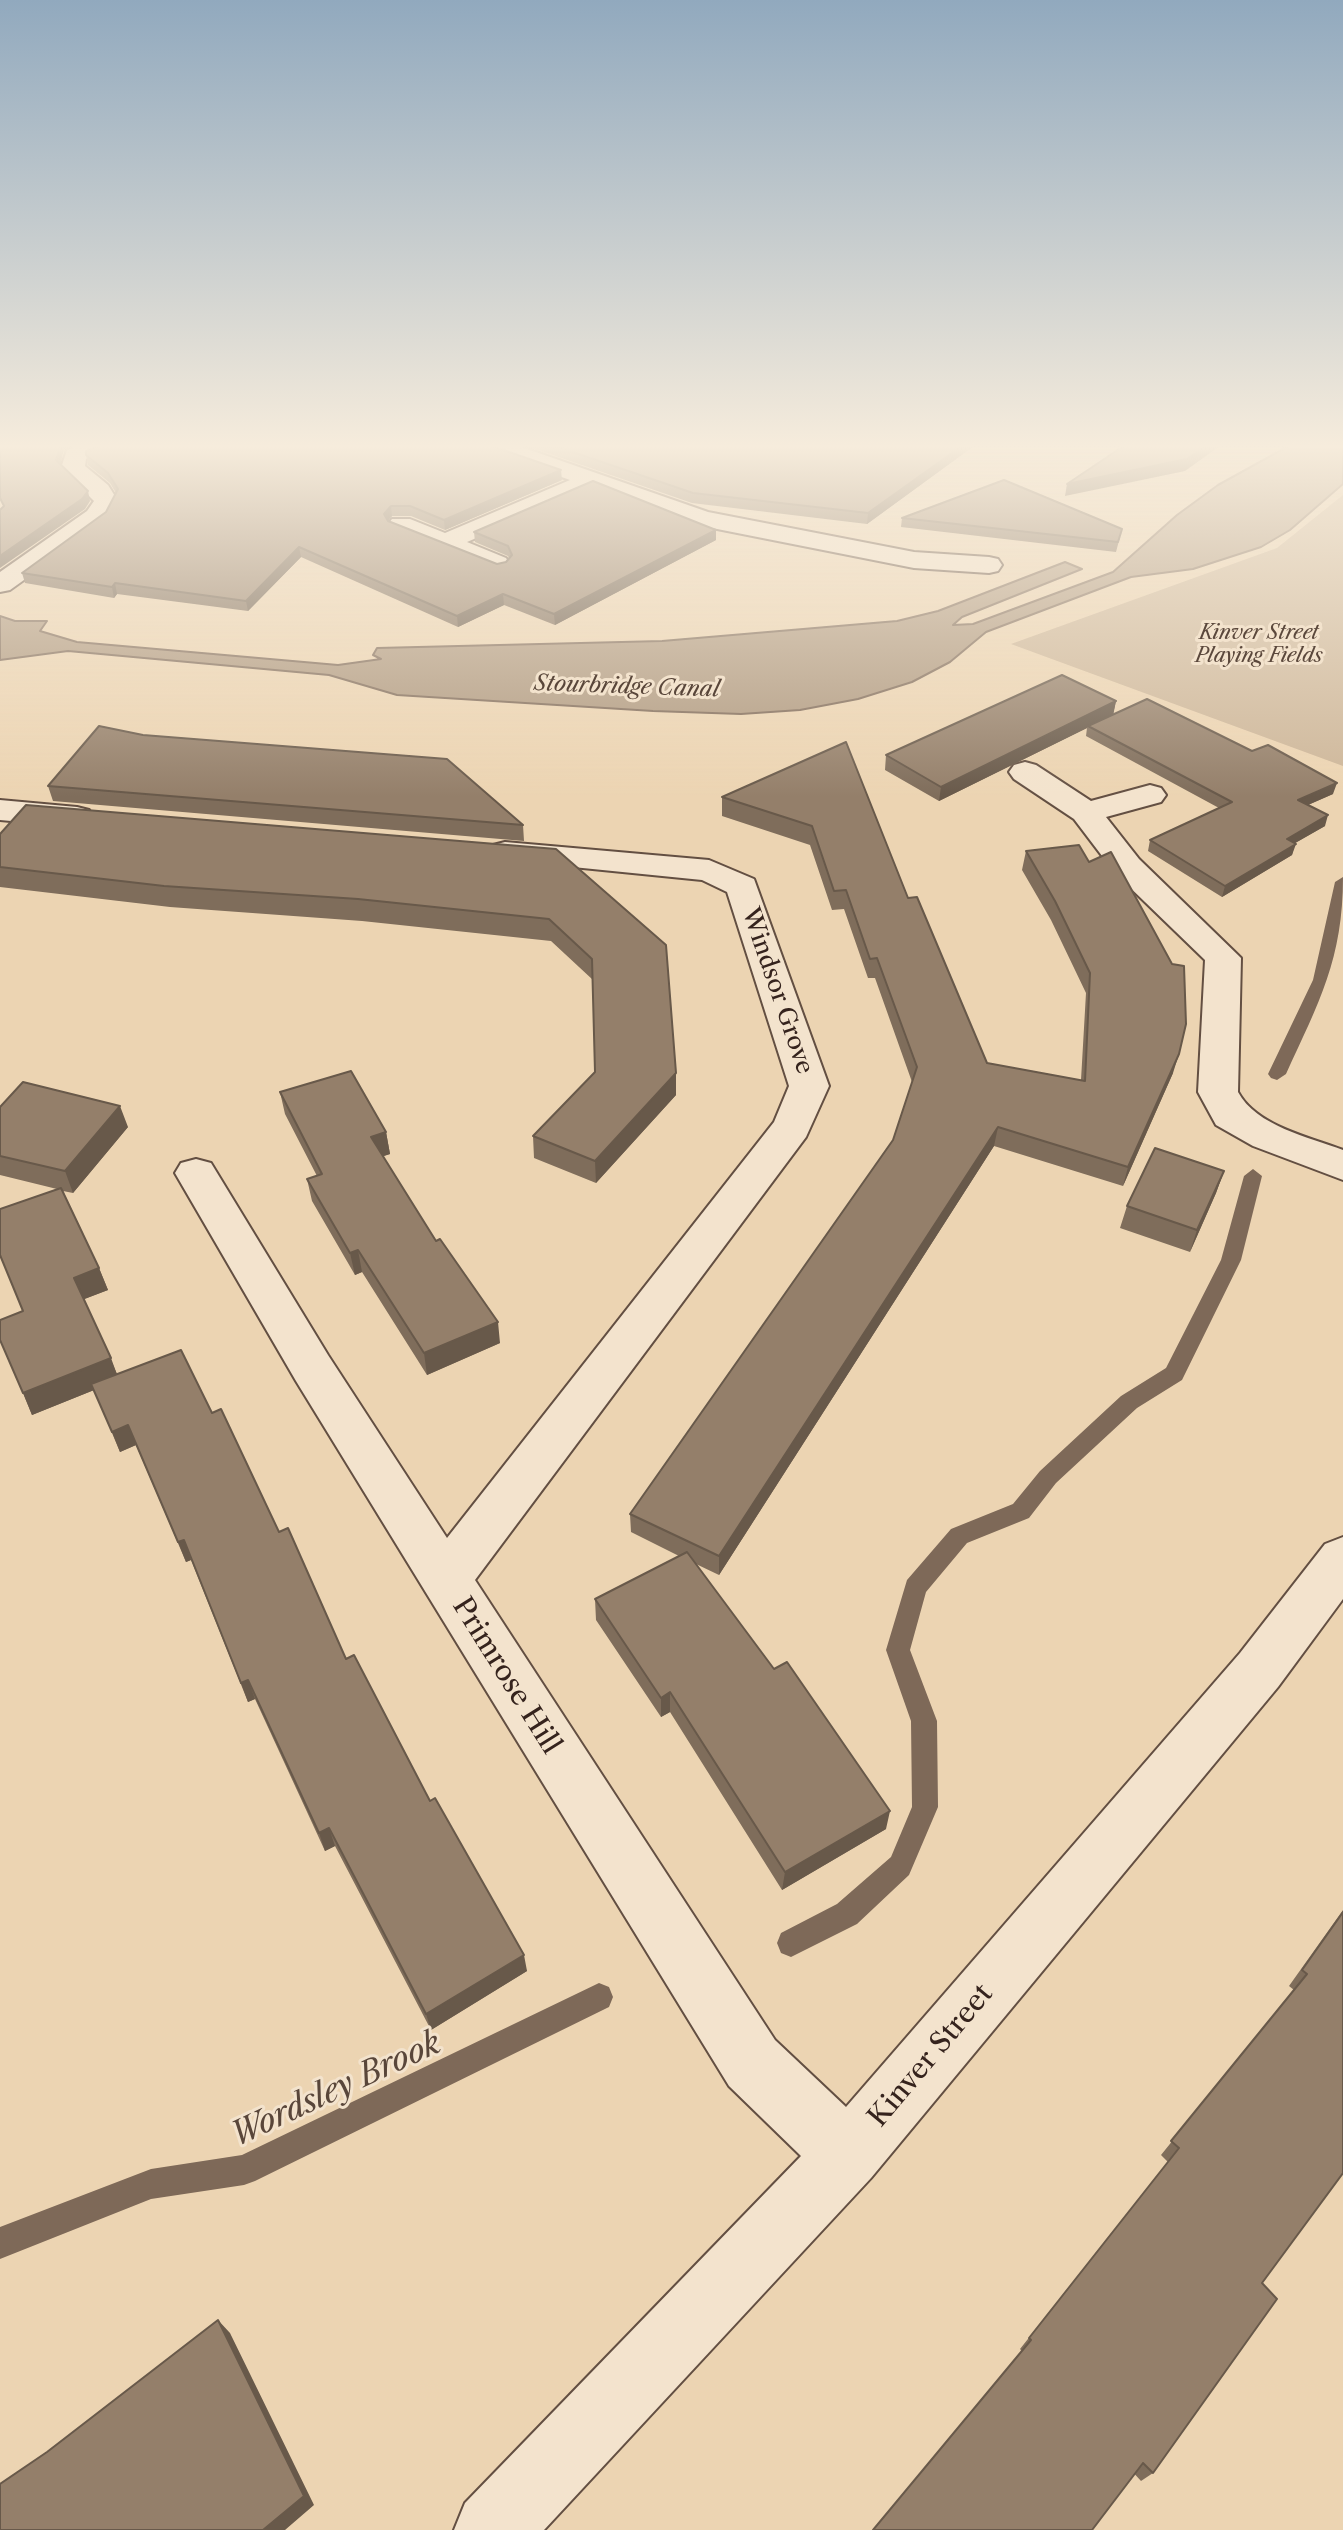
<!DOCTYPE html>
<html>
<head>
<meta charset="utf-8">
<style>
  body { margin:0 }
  canvas { display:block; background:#ecd4b2 }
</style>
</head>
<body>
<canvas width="1343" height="2530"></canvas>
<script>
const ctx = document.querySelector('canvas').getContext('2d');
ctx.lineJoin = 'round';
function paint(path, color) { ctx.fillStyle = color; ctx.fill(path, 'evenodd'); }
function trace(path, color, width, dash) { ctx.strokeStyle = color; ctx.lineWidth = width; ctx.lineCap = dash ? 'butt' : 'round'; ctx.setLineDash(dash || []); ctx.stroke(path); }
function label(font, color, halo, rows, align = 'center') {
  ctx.font = font + ' "Libre Caslon Text",serif'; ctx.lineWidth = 6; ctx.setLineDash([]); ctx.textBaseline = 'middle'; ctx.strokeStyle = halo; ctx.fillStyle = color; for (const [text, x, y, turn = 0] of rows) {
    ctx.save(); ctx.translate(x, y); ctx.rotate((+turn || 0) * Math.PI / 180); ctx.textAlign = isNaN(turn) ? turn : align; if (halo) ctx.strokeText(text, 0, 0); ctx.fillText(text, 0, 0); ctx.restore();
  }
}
const green = new Path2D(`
  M1343,495v271l-332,-122 266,-96z`);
const water = new Path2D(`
  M1294,443h49v41l-53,46 -29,17 -68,22 -62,8 -145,55 -36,30 -38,20 -54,17 -58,11 -59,4 -88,-3 -256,-16 -68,-20 -261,-24 -68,9v-44l15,5h32l-7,10 37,11 261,23 43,-6 -8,-4 4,-7 285,-7 235,-20 41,-10 127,-49 17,7 -120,48 -9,8 20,-1 140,-52 64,-57 41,-30z`);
const stream = new Path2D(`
  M1343,877c0,82 -24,125 -57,197l-9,6 -6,-2 -3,-4 45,-94 22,-98z
  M1253,1169l9,7 -21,84 -59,120 -45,28 -81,75 -27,35 -62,25 -41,49 -16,58 27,71 1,86 -29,68 -52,49 -66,33 -10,-4 -4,-10 4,-10 56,-29 54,-47 21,-50 -1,-86 -25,-71 21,-70 44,-51 62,-25 27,-33 81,-75 45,-28 55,-108 23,-84z
  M599,1983l10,4 4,10 -4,10 -354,174 -11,4 -93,14 -151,60v-32l151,-58 91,-14z`);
const minor = new Path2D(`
  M85,443h32l-4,5 -27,11 -1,7 23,19 10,16 -12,20 -96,69 -10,2v-20l87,-61 7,-10 -33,-33 6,-18z
  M476,443h34l198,69 206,40 75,5 9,2 4,6 -4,6 -9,2 -75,-5 -212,-42 -109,-38 -126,54 39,16 4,6 -4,6 -9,2 -105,-43 -4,-5 4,-5h18l35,14 125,-53 -90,-32z
  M1025,762l11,3 55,36 59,-16 11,3 5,7 -5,7 -55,15 33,42 102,99 -3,134c18,34 71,45 105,58v30l-90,-34 -37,-21 -18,-33 7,-132 -90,-87 -41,-54 -60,-40 -5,-7 5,-7z
  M0,800l77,7 12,3 4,7 -4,7 -12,3 -77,-7z
  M505,842l204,18 45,19 75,207 -23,51 -331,443 300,460 71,67 394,-454 85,-109 18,-7v62l-65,88 -407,491 -327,352h-90l11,-27 336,-347 -72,-70 -433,-705 -121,-208 6,-10 15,-4 15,4 117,192 119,183 327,-416 15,-36 -62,-194 -25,-12 -209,-21 -5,-7 5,-7z`);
const wall = new Path2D(`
  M518,443h460l-111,81 -175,-21z
  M86,455l476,25 -117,50 -34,-14h-19l-4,5 109,43 9,-2 3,-4 -1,-2 -33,-14 -1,-10 242,8 -161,85 -51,-20 -46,22 -157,-70 -53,54 -131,-17 -3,4 -89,-15 -3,-10 84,-61 10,-19 -6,-10 -22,-18z
  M902,518l220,11 -6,23 -215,-25z
  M1116,701l-3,13 220,80 -25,11 17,21 -30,17 -3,12 -70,42 -74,-46 2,-11 69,-32 -133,-72 1,-8 -148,73 -54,-31 1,-15z
  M846,742l62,156 79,165 94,17 5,-87 -35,-73 -29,-50 4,-19 147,222 -50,113 -129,-40 -275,429 -23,-11 190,265 -104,61 -112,-178 -9,5 -65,-97 -1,-21 84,-43 -48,-24 -1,-18 263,-374 19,-58 -37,-104h-7l-24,-69 -12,1 -22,-65 -88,-29v-19z
  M48,786l475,39 1,16 -471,-40z
  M0,834l556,15 120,246 -80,88 -62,-25 -1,-22 62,-64 -2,-92 -42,-39 -189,-20 -192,-14 -170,-20z
  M280,1092l106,40 4,22 -7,2 117,187 -73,32 -65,-103 -7,3 -43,-74 -5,-22 10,-3 -32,-62z
  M0,1107l128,20 -55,66 -10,-2 36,77 9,22 -24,9 33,75 95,39 67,119 67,127 84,142 97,170 -96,59 -96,-184 -10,5 -70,-152 -7,3 -57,-142 -5,2 -50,-117 -16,7 -26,-62 -62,25 -9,-22v-82l34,-122 -57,-14z
  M1224,1171l-8,22 -26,59 -70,-24 7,-22z
  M1343,1910v263l-81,110 -109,190 -12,8 -121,-132 148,-187 -7,-7 133,-165 -5,-4z`);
const shadedWall = new Path2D(`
  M61,443h18l-15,6 -5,21 -3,-10z
  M966,443h12l-111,81 1,-11z
  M1210,443h14l-39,28 -120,25 2,-12z
  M561,470l1,10 -117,50 -1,-10z
  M88,491l2,10 -5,8 -85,59v-12z
  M391,506l1,10 -7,8 -1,-10z
  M716,530v10l-161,85 -1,-11z
  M299,547l2,10 -53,54 -2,-10z
  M115,583l2,11 -3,4 -2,-11z
  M503,594l1,11 -46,22 -1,-11z
  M1116,701l-3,15 -25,10 -1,2 -148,73 2,-14z
  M1337,783l-4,11 -39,17 4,-11z
  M1328,815l-3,11 -42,24 4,-11z
  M1296,844l-4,11 -70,42 3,-11z
  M1179,1054l-6,19 -50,113 5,-19z
  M676,1073v22l-80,88 -1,-22z
  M120,1106l8,21 -55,66 -8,-22z
  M998,1127l-4,19 -275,429v-19z
  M386,1132l4,22 -15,5 -4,-22z
  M1224,1171l-8,22 -26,59 7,-22z
  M358,1250l4,22 -7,3 -5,-22z
  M99,1268l9,22 -26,10 -8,-22z
  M498,1322l2,21 -73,32 -3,-22z
  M111,1358l8,22 -87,35 -9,-22z
  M128,1425l8,20 -16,7 -8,-20z
  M184,1540l7,20 -5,2 -8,-20z
  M248,1680l7,19 -7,3 -7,-19z
  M670,1692v20l-9,5v-19z
  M890,1811l-4,18 -104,61 3,-18z
  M329,1828l6,18 -10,5 -6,-18z
  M524,1955l3,16 -96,59 -5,-16z
  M218,2320l12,13 84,172 -29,25h-22z`);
const building = new Path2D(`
  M0,443h61l-5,17 32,31 -6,8 -82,57v-46l4,-4 -4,-8z
  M107,443h376l78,27 -117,50 -34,-14h-19l-7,8 4,7 109,43 9,-2 6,-7 -4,-9 -34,-14 119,-51 123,49 -162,84 -51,-20 -46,22 -158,-69 -53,54 -131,-18 -3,4 -90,-14 84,-61 12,-23 -10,-16 -22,-18v-4z
  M546,443h420l-98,70 -175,-20z
  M1128,443h82l-23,16 -120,25z
  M1004,480l118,49 -4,13 -216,-24z
  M1062,675l54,26 -175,86 -55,-32z
  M1147,699l105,52 16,-6 69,38 -39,17 30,15 -41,24 9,5 -71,42 -75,-46 82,-38 -144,-76z
  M99,726l44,9 304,24 76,66 -475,-39z
  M846,742l62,156 9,-1 70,166 98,18 5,-108 -35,-72 -29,-50 53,-6 10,17 22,-10 61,112 12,2 2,58 -7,30 -51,113 -130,-40 -279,429 -89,-42 263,-374 24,-73 -40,-109 -7,1 -24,-69 -12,1 -22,-65 -90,-29z
  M26,805l530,44 110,96 10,128 -81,88 -62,-25 62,-64 -3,-113 -43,-40 -191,-20 -194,-13 -164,-19v-33z
  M351,1071l35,61 -15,5 65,104 4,-2 58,83 -74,31 -66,-103 -8,3 -43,-74 15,-5 -42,-82z
  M23,1082l97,24 -55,65 -65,-15v-49z
  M1155,1148l69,23 -27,59 -70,-24z
  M61,1188l38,80 -25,10 37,80 -88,35 -23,-53v-20l23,-9 -23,-56v-46z
  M181,1350l31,63 9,-4 58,123 9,-4 58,131 8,-4 76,146 5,-3 89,157 -98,59 -97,-186 -10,5 -71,-153 -7,3 -57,-143 -6,2 -50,-117 -16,7 -21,-48z
  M687,1552l87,117 13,-7 103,149 -105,61 -115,-180 -9,6 -66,-99z
  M1343,1912v261l-81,110 15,16 -124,174 -10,-10 -51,67h-219l158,-190 -2,-2 150,-190 -8,-7 136,-167 -5,-4z
  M218,2320l86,176 -41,34h-263v-46l47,-32z`);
const farParknames = [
  ["Kinver Street",1259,633],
  ["Playing Fields",1259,656]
];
const farWaternames = [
  ["Stourbridge Canal",627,687,2]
];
const streetNames = [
  ["Windsor Grove",777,991,71]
];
const nearStreetnames = [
  ["Primrose Hill",506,1676,58],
  ["Kinver Street",931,2056,-50]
];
const nearWaternames = [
  ["Wordsley Brook",336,2090,-25]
];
paint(green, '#cdb699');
paint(water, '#ae987f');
trace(water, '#7e6958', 2);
paint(stream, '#7e6958');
trace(minor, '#634f42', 4);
paint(minor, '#f3e3cd');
paint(wall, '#7f6d5b');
paint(shadedWall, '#68594a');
paint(building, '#947f6a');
trace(building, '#68594a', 2);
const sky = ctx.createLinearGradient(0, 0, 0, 797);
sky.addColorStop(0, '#91a9be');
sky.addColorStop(0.56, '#f6ecdc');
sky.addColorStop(1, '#f6ecdc00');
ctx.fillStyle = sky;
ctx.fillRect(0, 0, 1343, 797);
label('italic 20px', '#5b483c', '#f3e3cd', farParknames);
label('italic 22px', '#59463a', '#f3e3cd', farWaternames);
label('24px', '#35231d', '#f3e3cd', streetNames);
label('28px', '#35231d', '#f3e3cd', nearStreetnames);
label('italic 32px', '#59463a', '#f3e3cd', nearWaternames);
</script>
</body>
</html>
